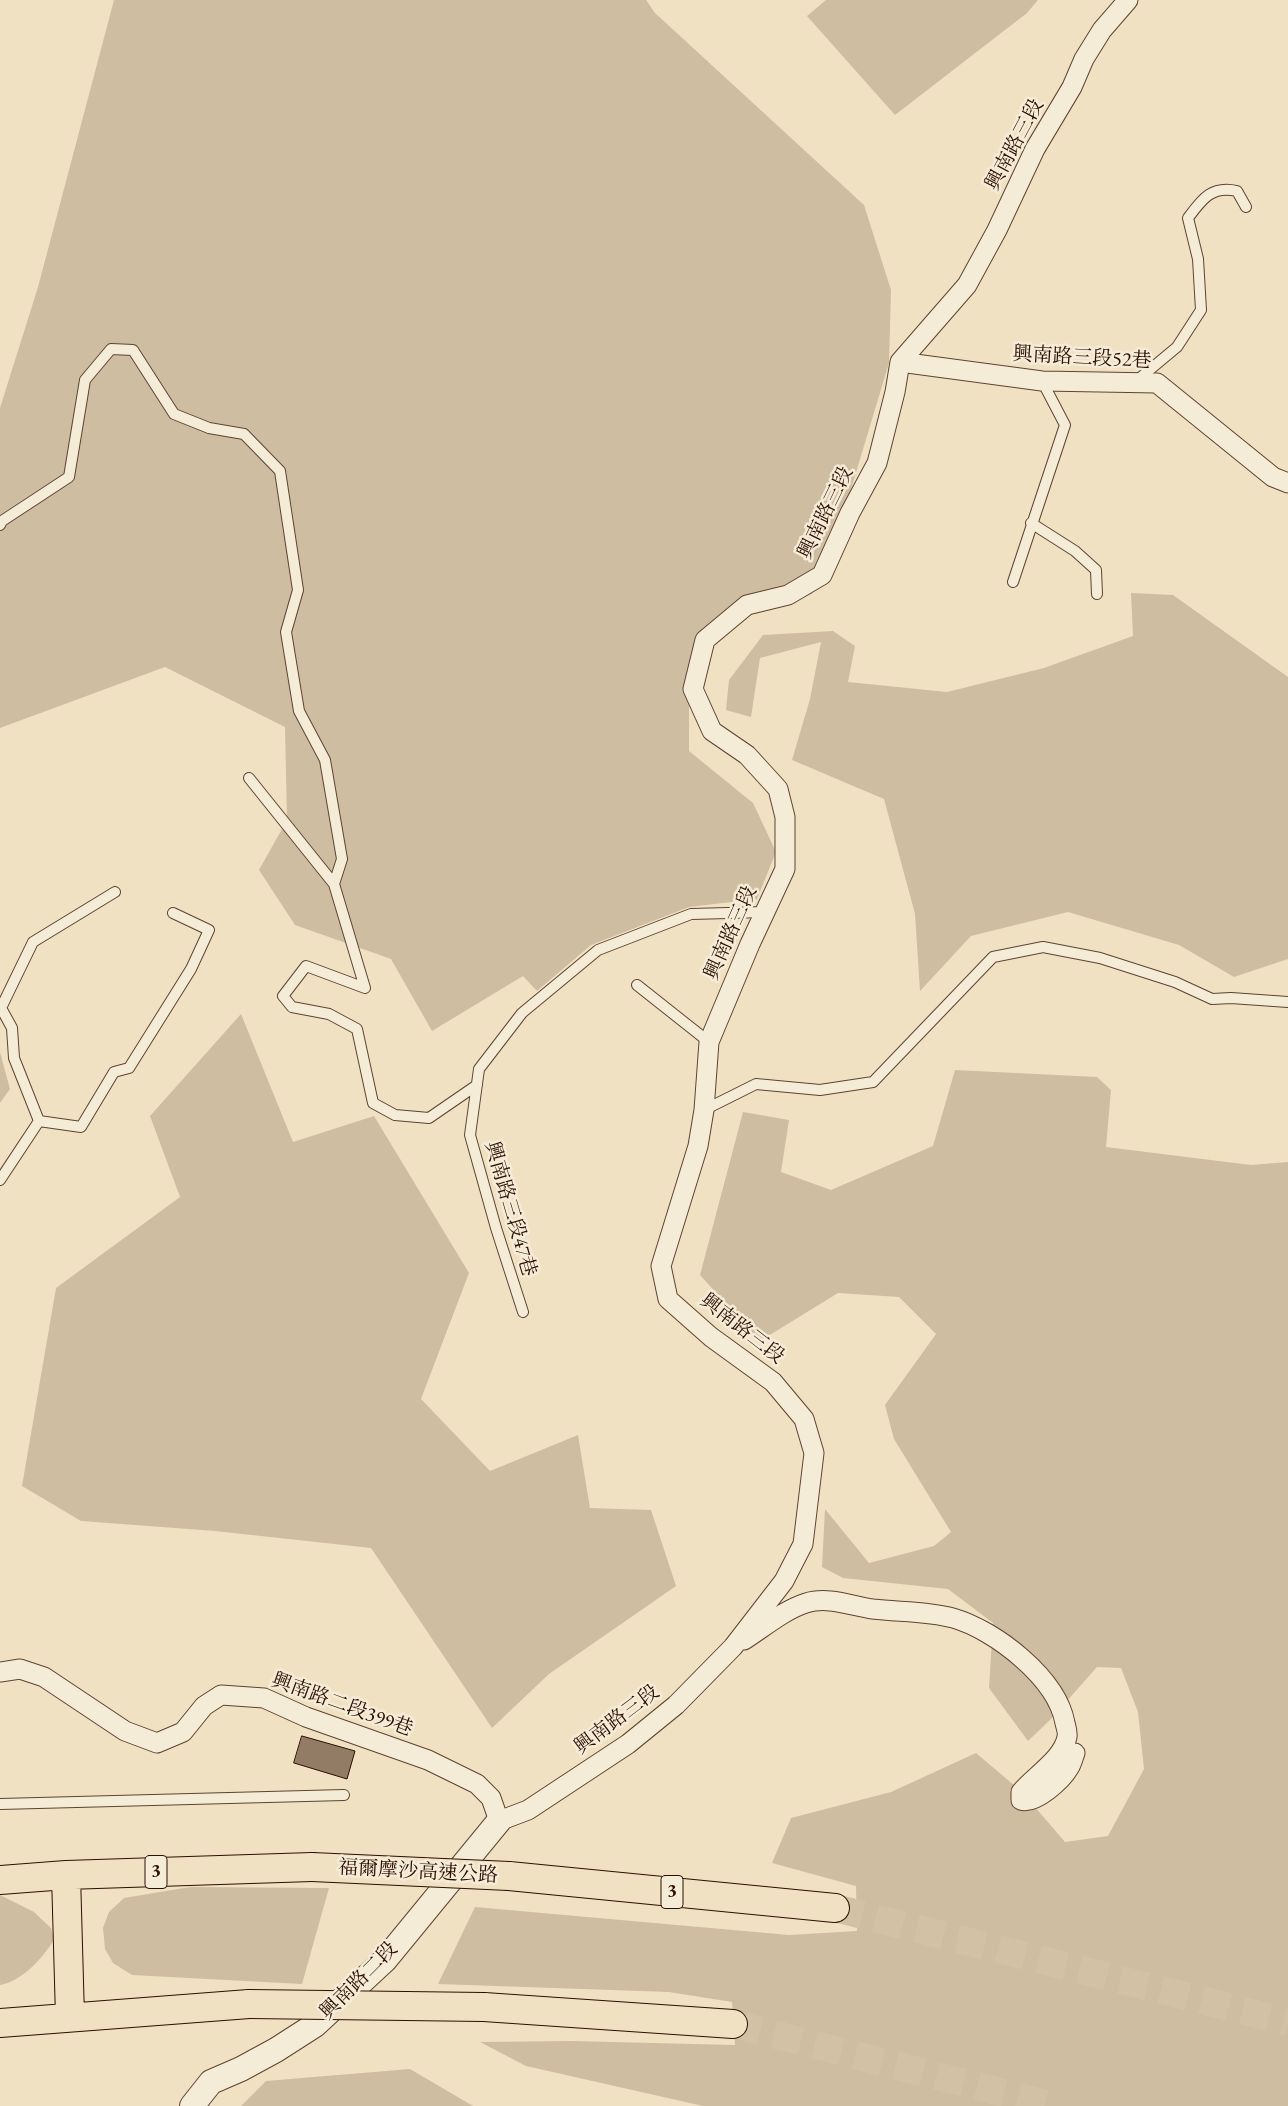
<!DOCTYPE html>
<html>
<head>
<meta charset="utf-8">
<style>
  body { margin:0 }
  canvas { display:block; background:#f0e1c3 }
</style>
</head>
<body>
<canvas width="1288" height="2106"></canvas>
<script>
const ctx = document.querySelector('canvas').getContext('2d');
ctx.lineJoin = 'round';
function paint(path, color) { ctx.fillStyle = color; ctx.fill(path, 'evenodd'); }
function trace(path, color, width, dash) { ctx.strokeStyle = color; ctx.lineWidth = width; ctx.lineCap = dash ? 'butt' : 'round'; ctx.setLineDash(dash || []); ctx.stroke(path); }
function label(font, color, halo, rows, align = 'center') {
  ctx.font = font + ' "EB Garamond","Noto Serif TC",serif'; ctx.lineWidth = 5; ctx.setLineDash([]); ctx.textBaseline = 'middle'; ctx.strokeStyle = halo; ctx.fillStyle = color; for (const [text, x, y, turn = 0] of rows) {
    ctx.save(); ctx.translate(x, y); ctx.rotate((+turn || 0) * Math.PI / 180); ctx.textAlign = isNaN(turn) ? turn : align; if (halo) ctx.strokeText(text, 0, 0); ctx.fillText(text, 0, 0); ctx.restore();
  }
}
const green = new Path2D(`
  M114,0h532l9,13 209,192 27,85 -2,73 -41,136 -36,95 -71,23 -52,51v83l64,52 23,49 -19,47 -68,8 -98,38 -54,46 -14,-15 -91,55 -41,-72 -96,-34 -36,-55 28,-50 -2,-93 -120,-60 -165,61v-320l38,-121z
  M826,0h212l-11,13 -132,102 -88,-99z
  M1131,593l42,2 115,82v282l-54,18 -55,-32 -111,-33 -97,24 -51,55 -5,-77 -31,-115 -92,-39 18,-61 11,-57 -61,16 -9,59 -25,-7 3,-30 34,-45 70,-4 22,15 -7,36 99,10 97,-24 89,-32z
  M241,1014l52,128 81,-26 95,157 -48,126 69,72 88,-36 12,73 61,2 25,76 -127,88 -57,54 -121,-180 -156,-17 -134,-10 -59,-35 34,-198 124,-91 -30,-81z
  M0,1052l10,37 -10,14z
  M955,1070l142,7 14,13 -5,57 145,18 37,-3v944h-585l-177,-40 -46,-24 91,-1 164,4 -3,-43 -63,-10 -231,-8 37,-77 314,28 68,-4 -1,-45 -84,-23 19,-45 100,-26 85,-39 46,39 43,50 43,-6 36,-67 -6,-57 -17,-44 -24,-1 -47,53 -22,21 -39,-53 4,-65 -45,-34 -105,-11 -21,-11 3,-58 44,54 65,-17 17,-14 -57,-93 -9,-34 51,-71 -37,-37 -61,-4 -78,48 -60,-66 43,-163 46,8 -8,52 50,18 102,-44z
  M190,1887l139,1 -27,96 -170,-9 -19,-12 -8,-14 -2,-21 6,-16 15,-14z
  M0,1895l34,17 17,16 3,12c-12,19 -32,41 -54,45z
  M410,2069l63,37h-232l25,-25z`);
const building = new Path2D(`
  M302,1736l53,15 -8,28 -53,-16z`);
const motorwayTunnel = new Path2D(`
  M835,1908l453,114
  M733,2024l322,82`);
const service = new Path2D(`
  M1135,382l42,-35 24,-37 -3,-51 -10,-41c14,-19 24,-33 49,-27l9,16
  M1031,523l44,28 21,19 1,24
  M0,525l2,-4 67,-44 16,-97 26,-31 22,1 41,64 35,14 35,6 36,37 18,119 -12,42 13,79 26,49 17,99 -8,25
  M1013,582l52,-157 -23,-44
  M249,778l85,106 31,104 -59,-22 -23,30 9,11 37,7 28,15 16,74 22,12 34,3 48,-33
  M115,892l-82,50 -32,66 11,20 2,30 25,63 42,6 33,-55 15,-4 62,-99 18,-39 -36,-17
  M637,985l72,57
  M704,1110l52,-26 64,6 53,-8 120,-125 50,-10 57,11 75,24 37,17 19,-1 57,4
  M0,1180l39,-59
  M523,1312l-27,-84 -26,-93 9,-66 43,-56 76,-63 93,-36 74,-2
  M0,1804l344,-9`);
const minor = new Path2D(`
  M900,362l142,19 115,2 116,94 15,6
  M744,1640c19,-12 40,-30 62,-37 22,-7 46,3 67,6 25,3 56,2 80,9 42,12 104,60 112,105 1,4 3,10 2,14 -4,22 -32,38 -46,55v8c14,5 41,-20 48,-32 3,-4 4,-10 6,-15
  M0,1672l20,-3 24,8 81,54 32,12 26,-11 21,-26 17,-11 43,3 42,19 122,43 49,24 14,14 8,23 29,-11 100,-66 48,-39 57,-58 51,-66 19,-37 11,-91 -10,-34 -31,-37 -62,-45 -43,-38 -7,-33 37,-120 6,-36 5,-68 41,-98 35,-75v-52l-7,-28 -31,-34 -35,-24 -19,-42 12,-49 42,-35 41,-10 34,-20 28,-62 27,-50 18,-71 5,-30 67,-77 30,-55 38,-81 37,-62 12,-28 18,-29 26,-30`);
const tertiary = new Path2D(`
  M192,2106l19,-24 30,-13 35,-19 39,-25 70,-65 114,-139`);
const motorway = new Path2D(`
  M66,1875l4,142
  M509,1876l326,32
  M0,1880l66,-5 246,-8
  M484,2007l249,17
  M0,2023l249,-19`);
const motorwayBridge = new Path2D(`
  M312,1867l197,9
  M249,2004l235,3`);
const shields = [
  [156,1872,22],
  [672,1892,22]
];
const shieldNames = [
  ["3",156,1872],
  ["3",672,1892]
];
const streetNames = [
  ["興南路三段",1015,145,-62],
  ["興南路三段52巷",1082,358,3],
  ["興南路三段",826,513,-64],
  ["興南路三段",731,933,-66],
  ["興南路三段47巷",510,1209,74],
  ["興南路三段",742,1329,38],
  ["興南路二段399巷",342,1705,20],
  ["興南路三段",617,1720,-37],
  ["福爾摩沙高速公路",418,1872,3],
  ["興南路二段",359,1981,-45]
];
paint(green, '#cfbda2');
paint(building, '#927c65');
trace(building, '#2d0e00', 1);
trace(motorwayTunnel, '#d3c1a6', 28, [28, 14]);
trace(service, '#5e4331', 12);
trace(minor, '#5e4331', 21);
trace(tertiary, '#5e4331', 26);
trace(motorway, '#2d0e00', 30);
trace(service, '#f5ecd8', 10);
trace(minor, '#f5ecd8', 19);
trace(tertiary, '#f5ecd8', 24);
trace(motorway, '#f0e1c3', 28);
trace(motorwayBridge, '#2d0e00', 30, []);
trace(motorwayBridge, '#f0e1c3', 28);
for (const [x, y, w] of shields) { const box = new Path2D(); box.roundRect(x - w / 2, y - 16.5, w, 33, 4); ctx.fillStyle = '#f5ecd8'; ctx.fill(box); trace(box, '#2d0e00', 1); }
label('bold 19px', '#2d0e00', null, shieldNames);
label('20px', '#2d0e00', '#f5ecd8', streetNames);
</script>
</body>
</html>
